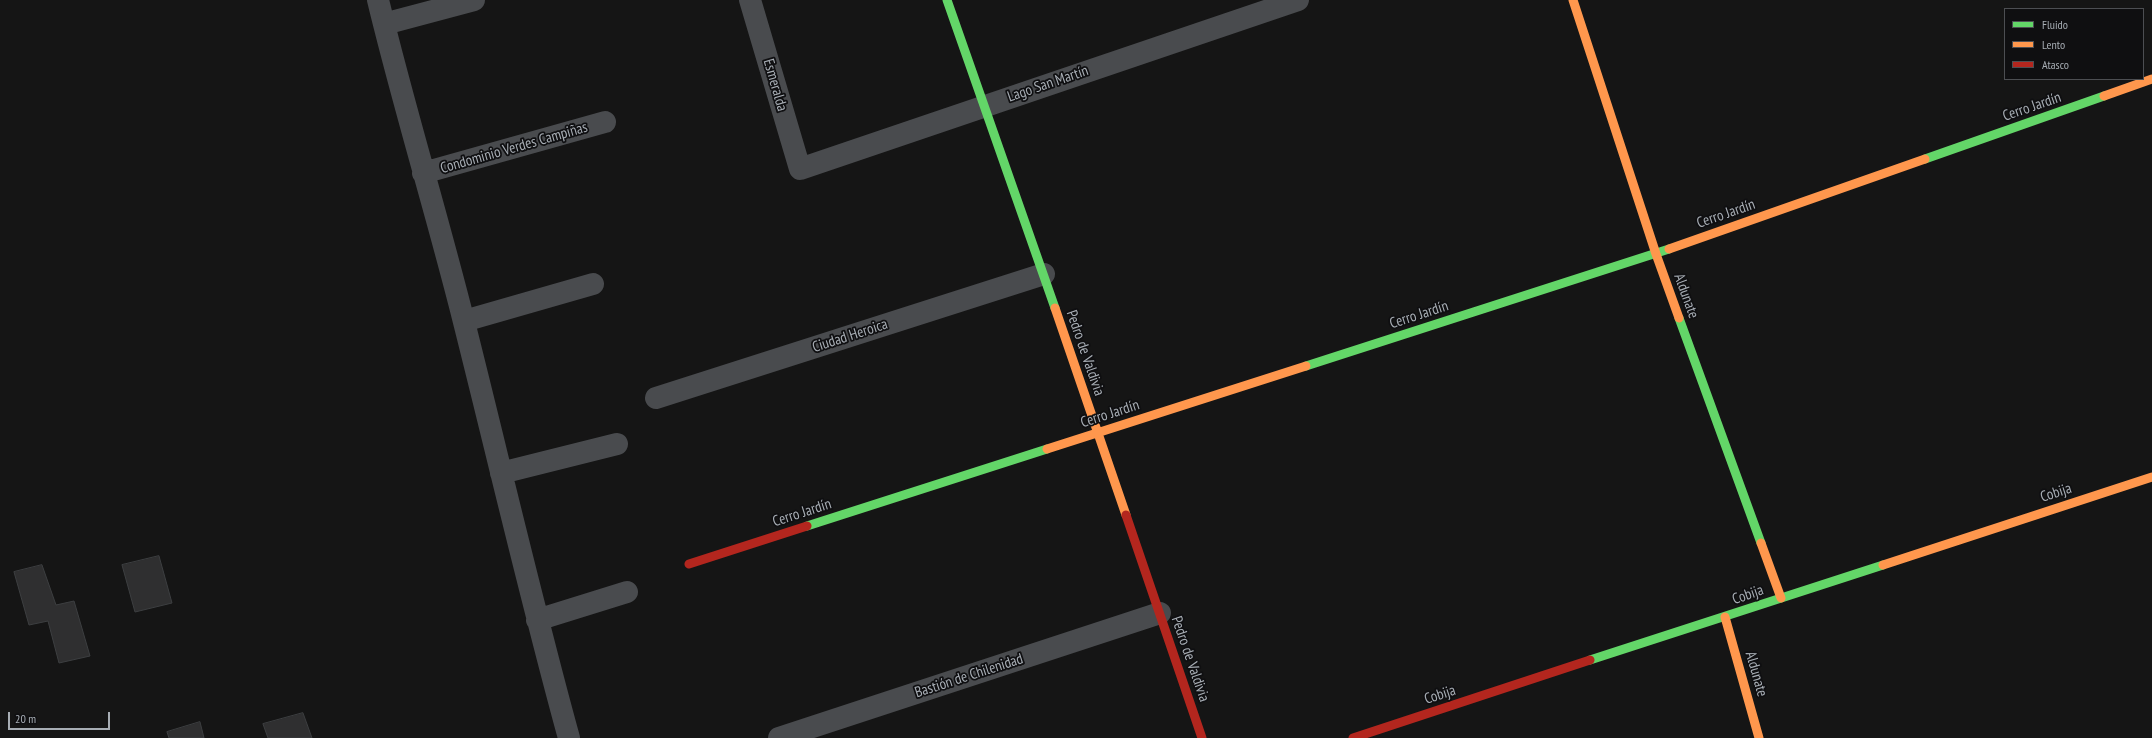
<!DOCTYPE html>
<html>
<head>
<meta charset="utf-8">
<style>
  body { margin:0 }
  #map { position:relative; width:2152px; height:738px; overflow:hidden; background:#151515; font-family:"PT Sans Narrow",sans-serif }
  canvas { display:block }
  .legend { position:absolute; left:2004px; top:8px; width:140px; height:72px; box-sizing:border-box; background:#0f0f11; border:1px solid #4c4e52; margin:0; padding:5px 7px; list-style:none; font-size:12px; color:#a7adb4 }
  .legend li { display:flex; align-items:center; gap:8px; height:20px }
  .legend b { width:20px; border:1px solid #4c4e52 }
  .scale { position:absolute; left:8px; top:712px; width:102px; height:18px; box-sizing:border-box; border:2px solid #a7adb4; border-top:0; padding-left:5px; font-size:12px; line-height:14px; white-space:nowrap; color:#a7adb4; -webkit-text-stroke:3px #0f0f11; paint-order:stroke }
</style>
</head>
<body>
<div id="map">
<canvas width="2152" height="738"></canvas>
<ul class="legend">
<li><b style="height:5px;background:#63d668"></b>Fluido</li>
<li><b style="height:5px;background:#ff974d"></b>Lento</li>
<li><b style="height:5px;background:#b3261e"></b>Atasco</li>
</ul>
<div class="scale">20 m</div>
</div>
<script>
const ctx = document.querySelector('canvas').getContext('2d');
ctx.lineJoin = 'round';
function paint(path, color) { ctx.fillStyle = color; ctx.fill(path, 'evenodd'); }
function trace(path, color, width, dash) { ctx.strokeStyle = color; ctx.lineWidth = width; ctx.lineCap = dash ? 'butt' : 'round'; ctx.setLineDash(dash || []); ctx.stroke(path); }
function label(font, color, halo, rows, align = 'center') {
  ctx.font = font + ' "PT Sans Narrow",sans-serif'; ctx.lineWidth = 3.5; ctx.setLineDash([]); ctx.textBaseline = 'middle'; ctx.strokeStyle = halo; ctx.fillStyle = color; for (const [text, x, y, turn = 0] of rows) {
    ctx.save(); ctx.translate(x, y); ctx.rotate((+turn || 0) * Math.PI / 180); ctx.textAlign = isNaN(turn) ? turn : align; if (halo) ctx.strokeText(text, 0, 0); ctx.fillText(text, 0, 0); ctx.restore();
  }
}
const building = new Path2D(`
  M159,556l13,47 -37,9 -13,-47z
  M42,565l14,40 18,-4 16,55 -31,7 -11,-42 -19,4 -15,-53z
  M303,713l9,25h-44l-5,-14z
  M200,722l4,16h-35l-2,-6z`);
const street = new Path2D(`
  M378,0c26,108 59,214 86,322 35,139 67,278 105,416
  M750,0l50,169 498,-169
  M384,24l90,-24
  M423,173l182,-51
  M464,321l129,-37
  M656,398l388,-124
  M501,473l116,-29
  M537,620l90,-28
  M779,738l381,-125`);
const fast = new Path2D(`
  M947,0l108,308
  M1925,159l179,-63
  M1679,318l82,225
  M1306,366l363,-117
  M807,526l240,-77
  M1590,660l293,-95`);
const slow = new Path2D(`
  M1573,0l83,254 23,64
  M2104,96l48,-17
  M1669,249l256,-90
  M1055,308l71,207
  M1047,449l259,-83
  M1761,543l20,55
  M1883,565l269,-88
  M1725,617l34,121`);
const jam = new Path2D(`
  M1126,515l76,223
  M689,564l118,-38
  M1353,738l237,-78`);
const streetNames = [
  ["Lago San Martín",1048,84,-19],
  ["Esmeralda",775,85,74],
  ["Cerro Jardín",2032,107,-19],
  ["Condominio Verdes Campiñas",514,148,-16],
  ["Cerro Jardín",1726,214,-19],
  ["Aldunate",1686,296,70],
  ["Cerro Jardín",1419,315,-18],
  ["Ciudad Heroica",850,336,-18],
  ["Pedro de Valdivia",1085,353,71],
  ["Cerro Jardín",1110,414,-18],
  ["Cobija",2056,493,-18],
  ["Cerro Jardín",802,513,-18],
  ["Cobija",1748,595,-19],
  ["Pedro de Valdivia",1190,659,71],
  ["Aldunate",1756,674,74],
  ["Bastión de Chilenidad",969,676,-18],
  ["Cobija",1440,695,-18]
];
paint(building, '#2f2f30');
trace(building, '#3d3f41', 1);
trace(street, '#494b4e', 22);
trace(fast, '#63d668', 9);
trace(slow, '#ff974d', 9);
trace(jam, '#b3261e', 9);
label('15px', '#a7adb4', '#0f0f11', streetNames);
</script>
</body>
</html>
